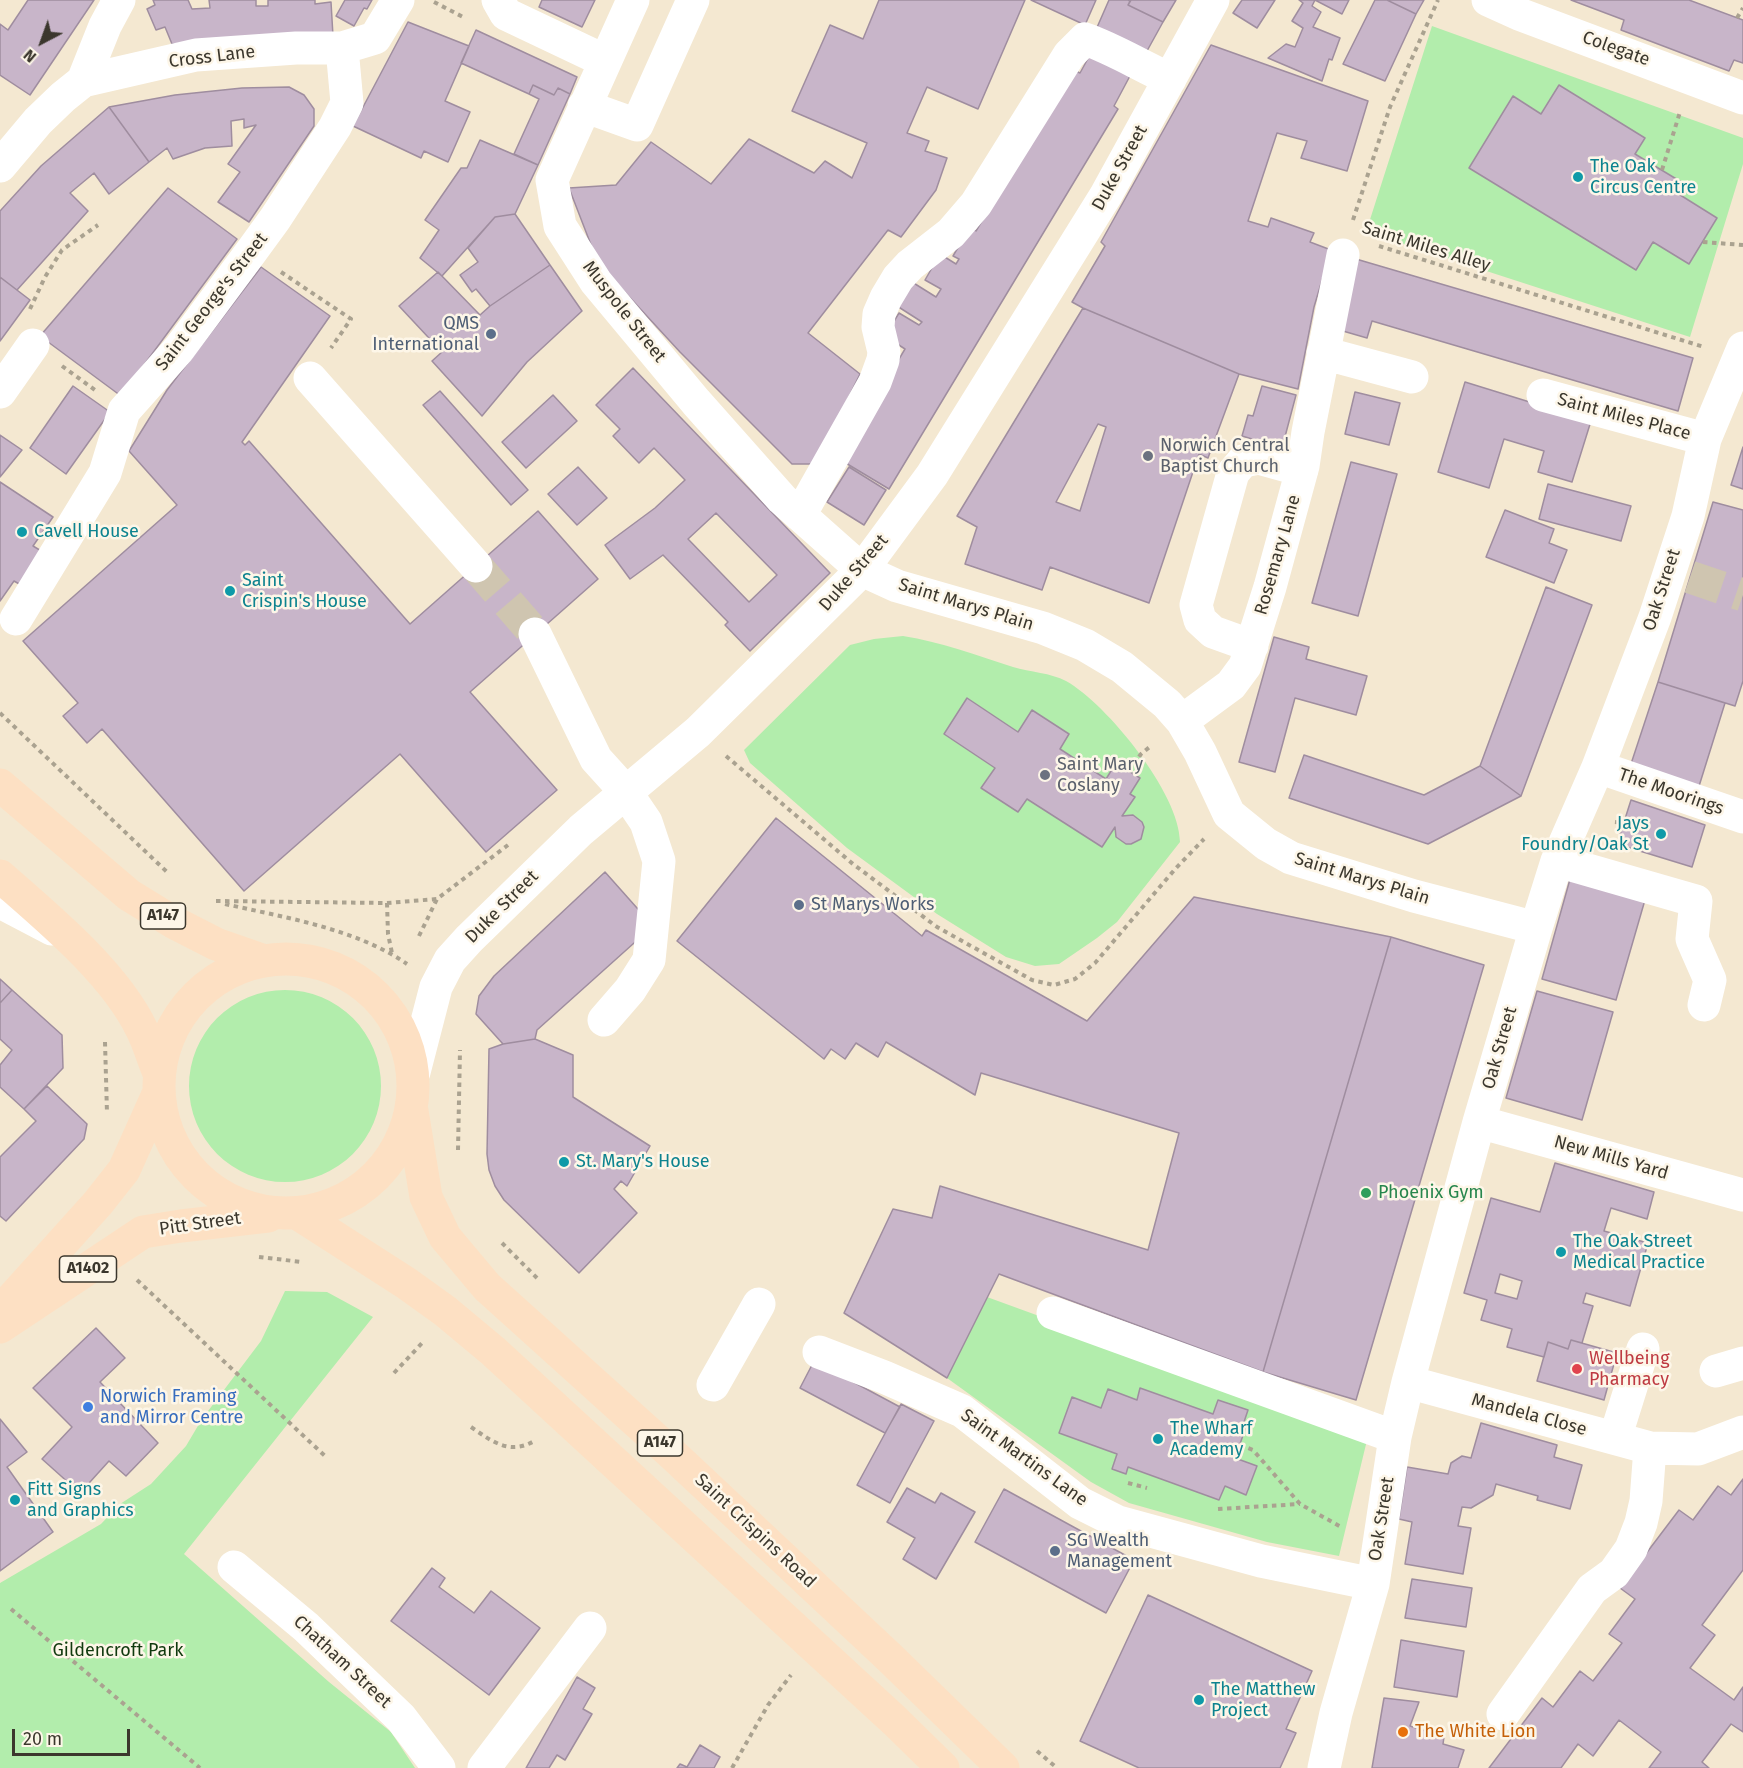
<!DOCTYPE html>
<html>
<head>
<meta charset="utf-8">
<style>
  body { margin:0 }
  #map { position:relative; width:1743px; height:1768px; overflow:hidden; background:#f4e8d1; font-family:"Fira Sans",sans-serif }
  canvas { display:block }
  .north { position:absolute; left:12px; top:12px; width:60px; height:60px; -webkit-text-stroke:4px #fdf6e8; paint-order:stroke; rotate:221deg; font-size:16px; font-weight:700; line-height:24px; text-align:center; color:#3b372d }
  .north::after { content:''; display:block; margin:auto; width:21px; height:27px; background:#3b372d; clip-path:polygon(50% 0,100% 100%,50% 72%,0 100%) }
  .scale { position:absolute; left:12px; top:1729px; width:118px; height:27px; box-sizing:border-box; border:3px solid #3b372d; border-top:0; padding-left:8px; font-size:18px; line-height:21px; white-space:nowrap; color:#3b372d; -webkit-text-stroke:4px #fdf6e8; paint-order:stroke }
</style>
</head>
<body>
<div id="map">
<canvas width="1743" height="1768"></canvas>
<div class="north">N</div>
<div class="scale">20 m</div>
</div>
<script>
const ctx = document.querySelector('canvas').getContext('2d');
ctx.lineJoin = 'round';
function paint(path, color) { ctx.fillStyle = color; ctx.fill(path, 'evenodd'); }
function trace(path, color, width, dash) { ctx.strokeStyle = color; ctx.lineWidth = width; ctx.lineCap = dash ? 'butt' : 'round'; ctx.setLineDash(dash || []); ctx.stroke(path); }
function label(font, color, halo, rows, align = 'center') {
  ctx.font = font + ' "Fira Sans",sans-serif'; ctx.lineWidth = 5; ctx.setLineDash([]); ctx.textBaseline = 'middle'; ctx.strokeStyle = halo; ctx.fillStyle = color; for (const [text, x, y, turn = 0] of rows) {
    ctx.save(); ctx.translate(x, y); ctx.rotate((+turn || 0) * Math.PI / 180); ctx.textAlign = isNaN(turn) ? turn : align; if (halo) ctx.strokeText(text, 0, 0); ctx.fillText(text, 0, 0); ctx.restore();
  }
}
const green = new Path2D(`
  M1432,26l311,112v26l-53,173 -324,-105z
  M903,636c38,6 73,19 110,31 17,5 38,6 53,14 41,23 114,113 114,161l-63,80 -20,16 -38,26 -24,2 -29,-9 -69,-43 -90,-66 -97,-85 -6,-13 106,-105 24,-6z
  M189 1086a96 96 0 1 1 192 0a96 96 0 1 1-192 0Z
  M285,1291l42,1 46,25 -189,237 145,128 62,50 24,36h-415v-185l101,-59 19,-20 31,-20 35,-38 16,-27 59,-78z
  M987,1297l381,139 -29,120 -72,-14 -138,-39 -38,-21 -144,-104z`);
const building = new Path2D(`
  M28,0h66l-64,95 -30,-20v-51l8,6z
  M153,0h35l4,9 18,-1 -1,-8h47v6h12v-6h47v4l16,-2 2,34 -161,8 -7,-17 -9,3 -9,-21 8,-4z
  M345,0h27l-5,9 -3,-1 -10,18 -18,-10z
  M542,0h53l-13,27 -43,-20z
  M879,0h146l-47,109 -51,-22 -20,46 22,8 -4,10 22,7 -11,32 -35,47 -13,-7 -80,103 52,41 -44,90h-24l-112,-112 -82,-89 -29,-75 47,-3 35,-43 60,42 38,-45 65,34 11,-12 27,17 15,-35 -75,-32 38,-86 33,14z
  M1031,0h65l-11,25z
  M1109,0h19l2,1 -2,4 35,17 -21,38 -47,-28z
  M1131,0h45l-13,22 -35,-17z
  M1242,0h33l-18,28 -24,-15z
  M1299,0h50l-7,14 -27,-14 -3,6 9,6 -8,15 27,11 -8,22 -3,-1 -7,22 -54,-23 18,-14 9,3 8,-19 -11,-7 11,-18z
  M1375,0h12l29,14 -31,67 -42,-17z
  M1387,0h37l-8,14z
  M1571,0h118l54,20v43l-9,-3 -5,11 -108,-41 3,-10z
  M408,22l61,24 -24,55 25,11 -22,50 -24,-11 -3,7 -68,-32z
  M476,30l101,47 -7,17 -12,-6 -4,7 -21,-10 -4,9 -68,-31z
  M1211,45l157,56 -21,70 -46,-13 6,-17 -30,-8 -29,88 20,6 3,-9 43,15 -4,9 21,8 -17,57 -16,82 -59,-15 -156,-66 -11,-6 33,-56 -4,-4z
  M1091,53l40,21 -17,32 4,3 -229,380 -50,-30 66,-110 -20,-13 14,-23 20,12 3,-3 -25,-16 15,-24 24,15 5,-8 -16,-9 15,-26 16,10 3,-5 -6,-3 17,-29 6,4 83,-139 10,-24 11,5z
  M533,85l21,10 4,-7 12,6 -32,71 -24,-11 25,-55 -10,-5z
  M1559,85l86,53 -10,16 48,29 -6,10 40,25 -28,46 -36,-22 -17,28 -167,-102 44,-72 28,18z
  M289,87l15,8 10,14v17l-65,96 -31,-20 22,-30 -12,-8 28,-39 -12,3v-9l-13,2 1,25 -27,2 -32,11 -6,-11 -18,14 -40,-55 66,-12 67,-7z
  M109,107l40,55 -40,32 -15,-21 -24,20 18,18 -71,79 -17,-13v-66l41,-45z
  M480,140l58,25 -23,49 -20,3 -53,59 -22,-18 19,-28 -14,-10 36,-52h6z
  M168,188l69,51 -116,157 -81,-60z
  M515,214l35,51 -60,41 -14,-17 -4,3 -12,-17 18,-13 -10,-14 27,-31z
  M1356,259l337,99 -15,53 -306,-90 -5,17 -31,-9z
  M550,265l32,46 -55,51 -45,54 -50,-55 10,-9 -43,-46 39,-34 42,43 10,-9z
  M261,267l69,49 -88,126 3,3 4,-4 161,183 128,-113 60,68 -128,113 87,98 -71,62 -86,-98 -156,137 -142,-162 -15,14 -24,-27 15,-13 -55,-62 154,-136 -48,-54 38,-61z
  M0,277l30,23 -30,41z
  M1083,308l156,66 -31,84 -9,-4 -50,149 -99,-36 -8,23 -77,-26 12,-37 -20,-11zM1098,424l8,3 -26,84 -24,-9z
  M633,368l197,205 -80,78 -25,-26 3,-3 -65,-67 -33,24 -25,-34 50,-37 30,-28 -31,-32 -15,15 -26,-27 7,-7 -24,-24zM716,513l61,62 -28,27 -61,-63z
  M1465,382l126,39 -19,61 -34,-10 6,-21 -40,-12 -15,49 -51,-16z
  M73,386l37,26 -44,62 -36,-26z
  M1262,386l34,9 -14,53 -40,-12 6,-21 5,1z
  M440,391l88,99 -17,15 -88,-100z
  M1355,392l45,11 -11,42 -44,-11z
  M553,395l24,26 -51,47 -24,-26z
  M0,435l22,15 -22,27z
  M1743,447v42l-12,-4z
  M1351,462l46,12 -39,142 -46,-13z
  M578,467l29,31 -30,27 -29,-31z
  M849,467l37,23 -22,35 -37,-23z
  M0,482l53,35 -20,29 10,6 -22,33 -7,-4 -14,20z
  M1548,484l83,22 -10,35 -82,-22z
  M1713,502l30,8v171l-8,25 -77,-24z
  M1505,510l49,19 -5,14 18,7 -13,33 -68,-26z
  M1546,587l46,18 -71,191 -41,-30z
  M1274,637l35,10 -3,12 61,17 -11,39 -61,-17 -20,74 -36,-10z
  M1658,682l67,21 -30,96 -68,-23z
  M967,698l51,34 14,-22 37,24 -9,15 46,30 10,-16 24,15 -10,16 5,3 -13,19 11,-1 9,7 2,5 -3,12 -10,5h-5l-10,-7 -1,-10 -13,20 -75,-48 -9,13 -37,-24 14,-20 -51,-34z
  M1304,755l120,40 56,-29 41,30 -93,48 -139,-46z
  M1631,800l74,25 -13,42 -75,-23z
  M776,818l146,118 4,-6 161,91 107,-124 197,40 -128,435 -264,-98 -52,104 -103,-65 49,-104 39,9 8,-32 208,64 31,-117 -198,-60 -6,22 -89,-53 -8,15 -22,-14 -11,16 -14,-10 -7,10 -147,-118z
  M605,872l48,54 -116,104 -2,9 -32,5 -27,-30 3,-18 15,-20z
  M1572,872l75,21 -31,107 -74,-21z
  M1391,937l93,28 -128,435 -93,-28z
  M0,979l12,11 -12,13z
  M12,990l50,45 1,33 -39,41 -24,-22v-22l12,-15 -12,-11v-36z
  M1537,991l76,21 -31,108 -76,-22z
  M535,1039l38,16v42l77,49 -23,40 -6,-5 -7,8 23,24 -58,60 -75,-73 -9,-14 -6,-16 -2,-16 2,-105 14,-5z
  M47,1086l40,38 -3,15 -78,82 -6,-5v-59l36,-36 -12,-12z
  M1555,1163l99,29 -7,27 -36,-11 -7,23 44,12 -18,63 -44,-13 -3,10 10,3 -11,37 -11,-3 -3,9 -20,-7 -4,15 -37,-10 5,-18 -31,-9 6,-20 -23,-7 27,-95 49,14zM1500,1274l22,7 -5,18 -22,-6z
  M96,1328l29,30 -25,24 58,61 -32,33 -17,-15 -29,32 -38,-34 30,-32 -39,-39z
  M1571,1340l46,13 -13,47 -67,-19 11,-39 20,7z
  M814,1361l86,46 -15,26 -85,-45z
  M1140,1388l73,26 5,-14 30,10 -5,15 3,2 -11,31 22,8 -11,29 -21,-9 -6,14 -91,-33 -2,7 -14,-5 5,-15 -58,-21 13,-36 29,11 7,-19 29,11z
  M901,1404l33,17 -44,82 -33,-18z
  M0,1419l27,33 -20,15 46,65 -53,39z
  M1481,1423l76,22 -3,12 28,8 -12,44 -33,-9 1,-4 -42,-12 -3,11 -22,13 -9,-1 -4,19 13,2 -8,46 -58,-10 7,-42 -13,-3 8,-52 41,7 3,-11 11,-7 9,2z
  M1743,1479v91l-41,55 13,10 -25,33 44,32 9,-13v45l-12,-8 -29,38 7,6h-60l12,-16 -42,-32 -26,36 -15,-12 -17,24h-72l53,-70 11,9 27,-36 13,10 29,-38 -13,-9 26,-35 -15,-11 59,-78 14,10 25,-34 13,9z
  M907,1488l28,15 6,-10 34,19 -39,67 -33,-20 12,-21 -28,-16z
  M1004,1489l130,71 -28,53 -131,-71z
  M432,1568l13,10 -6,9 35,26 17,-22 49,37 -51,67 -98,-74z
  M1412,1579l60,9 -6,39 -61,-9z
  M1148,1595l164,76 -26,58 10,4 -16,35h-141l-59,-27z
  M1401,1640l63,11 -7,46 -63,-10z
  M577,1677l18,11 -12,21 9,5 -27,46 -8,-5 -8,13h-23z
  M1384,1698l35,4 -9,24 34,11 -1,7 21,6 -6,18h-86z
  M700,1745l20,12 -6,11h-37l3,-4 7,3z`);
const minorTunnel = new Path2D(`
  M476,566l59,68
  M1690,577l53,18`);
const path = new Path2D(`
  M434,2l31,16
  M1737,18l6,-10
  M1662,170l18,-58
  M1353,220l37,-113 48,-107
  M1703,242l40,3
  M1379,246l325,101
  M281,272l70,47 -20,29
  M30,309l15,-32 17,-27 36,-25
  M62,366l33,24
  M0,713l167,159
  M726,756l127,108 84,63 95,53 22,5 21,-6 20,-16 81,-95 28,-29
  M1128,771l13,-17 11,-9
  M1615,822l9,1
  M216,901l171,2 50,-4 71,-54
  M387,903l1,31 4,19
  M225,904c58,13 132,25 182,60
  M419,936l18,-37
  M105,1042l2,71
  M458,1150l2,-100
  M502,1243l37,37
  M259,1257l43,5
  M137,1280l188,176
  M394,1373l30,-32
  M471,1427c22,15 39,29 65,13
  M1240,1445l13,5 47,54 43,24
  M1128,1483l19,5
  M1218,1509l82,-5
  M11,1609l189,159
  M1037,1751l20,17
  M732,1768l36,-63 23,-30`);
const minor = new Path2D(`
  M498,0l8,14 99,47
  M633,0l-81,180 8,46 36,56 100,120 86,97 80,71 35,16 146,42 42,17 37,22 45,37 15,17 18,31 29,62 37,30 25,14 123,38 122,32
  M1488,0l31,14 224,84
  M83,81l113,-26 100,-7h46l33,-10 23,-38
  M584,106l53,19 56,-125
  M0,166l38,-45 25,-24 20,-16 22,-55 14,-26
  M1323,353l89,24
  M310,378l166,188
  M0,392l33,-47
  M1543,395l162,44
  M800,515l75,-133 8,-22 1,-8 -6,-25 1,-13 7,-16 12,-20 12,-13 41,-32 25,-29 93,-149 16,-16c29,10 56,27 85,40
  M16,619l89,-146 19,-62 55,-62 72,-97 24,-33 60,-92 12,-24 -5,-55
  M535,634l61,125 29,32 21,31 13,39 -10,99 -19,30 -26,30
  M1252,646l-39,-14 -13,-12 -4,-15 37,-132 10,-12 16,-3 43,12
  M1182,721l49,-36 14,-19 25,-79 33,-121 5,-34 35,-177
  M1598,767l145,50
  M1557,861l139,40 -4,38 18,41 -6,25
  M0,902l52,27
  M414,1072l22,-85 14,-27 19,-21 112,-109 117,-98 164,-162 70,-95 174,-280 107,-195
  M1479,1122l264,73
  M1053,1313l342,124
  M819,1352l65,25 78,34 118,92 38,19 143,39 112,23
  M1716,1371l27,-8
  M1408,1382l242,66 48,1 45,-17
  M713,1385l46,-81
  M1615,1438l28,-89
  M234,1567l72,60 95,91 38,50
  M1503,1714l89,-125 22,-16 17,-24 10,-26 5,-22 4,-53
  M484,1768l106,-140
  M1324,1768l12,-55 37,-129 22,-147 13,-55 71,-260 57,-194 21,-67 41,-94 57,-150 33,-101 17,-77 38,-91`);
const major = new Path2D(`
  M0,785l129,110 44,27 43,22 46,16
  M0,876c48,42 115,97 142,154 7,14 11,29 17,43
  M159 1086a127 127 0 1 1 254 0a127 127 0 1 1-254 0Z
  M412,1111l14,86 19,40 42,50 183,165 219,205 114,111
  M297,1213l109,70 39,28 48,40 402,370 48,47
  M0,1312l98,-109 26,-33 35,-78
  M0,1327l143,-95 38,-6 87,-10`);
const markers = [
  [1578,177,6,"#0f9aa8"],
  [491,334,6,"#5c6f8a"],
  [1148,456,6,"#6b7280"],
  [22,532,6,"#0f9aa8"],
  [230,591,6,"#0f9aa8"],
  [1045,775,6,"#6b7280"],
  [1661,834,6,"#0f9aa8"],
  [799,905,6,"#5c6f8a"],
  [564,1162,6,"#0f9aa8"],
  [1366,1193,6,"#2e9e5b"],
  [1561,1252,6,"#0f9aa8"],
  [1577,1369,6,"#e0444e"],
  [88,1407,6,"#3f7fe0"],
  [1158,1439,6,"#0f9aa8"],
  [15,1500,6,"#0f9aa8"],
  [1055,1551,6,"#5c6f8a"],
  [1199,1700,6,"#0f9aa8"],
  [1403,1732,6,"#e8710a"]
];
const shields = [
  [163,916,45],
  [88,1269,57],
  [660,1443,45]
];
const shieldNames = [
  ["A147",163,916],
  ["A1402",88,1269],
  ["A147",660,1443]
];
const streetNames = [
  ["Colegate",1616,49,20],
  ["Cross Lane",212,57,-7],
  ["Duke Street",1120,168,-61],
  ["Saint Miles Alley",1426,247,17],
  ["Saint George's Street",212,302,-52],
  ["Muspole Street",624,312,52],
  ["Saint Miles Place",1624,417,15],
  ["Rosemary Lane",1278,555,-74],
  ["Duke Street",854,573,-49],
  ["Oak Street",1662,590,-72],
  ["Saint Marys Plain",966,605,17],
  ["The Moorings",1671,792,19],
  ["Saint Marys Plain",1362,879,17],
  ["Duke Street",502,907,-45],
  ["Oak Street",1500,1048,-74],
  ["New Mills Yard",1611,1158,16],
  ["Pitt Street",200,1224,-8],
  ["Mandela Close",1529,1415,15],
  ["Saint Martins Lane",1024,1458,36],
  ["Oak Street",1382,1519,-81],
  ["Saint Crispins Road",755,1531,43],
  ["Chatham Street",342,1662,43]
];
const cultureNames = [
  ["The Oak",1590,167],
  ["Circus Centre",1590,188],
  ["Cavell House",34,532],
  ["Saint",242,581],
  ["Crispin's House",242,602],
  ["Jays",1649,824,"right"],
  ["Foundry/Oak St",1649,845,"right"],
  ["St. Mary's House",576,1162],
  ["The Oak Street",1573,1242],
  ["Medical Practice",1573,1263],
  ["The Wharf",1170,1429],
  ["Academy",1170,1450],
  ["Fitt Signs",27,1490],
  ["and Graphics",27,1511],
  ["The Matthew",1211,1690],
  ["Project",1211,1711]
];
const serviceNames = [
  ["QMS",479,324,"right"],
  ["International",479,345,"right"],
  ["St Marys Works",811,905],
  ["SG Wealth",1067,1541],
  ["Management",1067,1562]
];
const worshipNames = [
  ["Norwich Central",1160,446],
  ["Baptist Church",1160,467],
  ["Saint Mary",1057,765],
  ["Coslany",1057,786]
];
const leisureNames = [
  ["Phoenix Gym",1378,1193]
];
const healthNames = [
  ["Wellbeing",1589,1359],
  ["Pharmacy",1589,1380]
];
const shopNames = [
  ["Norwich Framing",100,1397],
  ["and Mirror Centre",100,1418]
];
const parkNames = [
  ["Gildencroft Park",118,1651]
];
const foodNames = [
  ["The White Lion",1415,1732]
];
paint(green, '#b2edac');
paint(building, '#c8b5c9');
trace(building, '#9f8d9f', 1.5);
trace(minorTunnel, '#cfc5b0', 33, [33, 16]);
trace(path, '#aaa290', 4, [4.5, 4.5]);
trace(minor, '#fff', 33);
trace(major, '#fde0c3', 33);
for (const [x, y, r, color] of markers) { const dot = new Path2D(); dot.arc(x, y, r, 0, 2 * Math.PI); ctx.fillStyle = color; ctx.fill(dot); trace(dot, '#fdf6e8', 2); }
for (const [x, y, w] of shields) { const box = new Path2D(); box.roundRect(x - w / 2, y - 13, w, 26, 4.5); ctx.fillStyle = '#fdf6e8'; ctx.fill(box); trace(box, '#3b372d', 1.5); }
label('bold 16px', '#3b372d', null, shieldNames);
label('18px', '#3b372d', '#fdf6e8', streetNames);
label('18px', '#0d838f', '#fdf6e8', cultureNames, 'left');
label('18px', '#4e5e75', '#fdf6e8', serviceNames, 'left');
label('18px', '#5b616d', '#fdf6e8', worshipNames, 'left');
label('18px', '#27864d', '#fdf6e8', leisureNames, 'left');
label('18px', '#be3a42', '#fdf6e8', healthNames, 'left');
label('18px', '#366cbe', '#fdf6e8', shopNames, 'left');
label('18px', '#103a0e', '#fdf6e8', parkNames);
label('18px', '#c56008', '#fdf6e8', foodNames, 'left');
</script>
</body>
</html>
